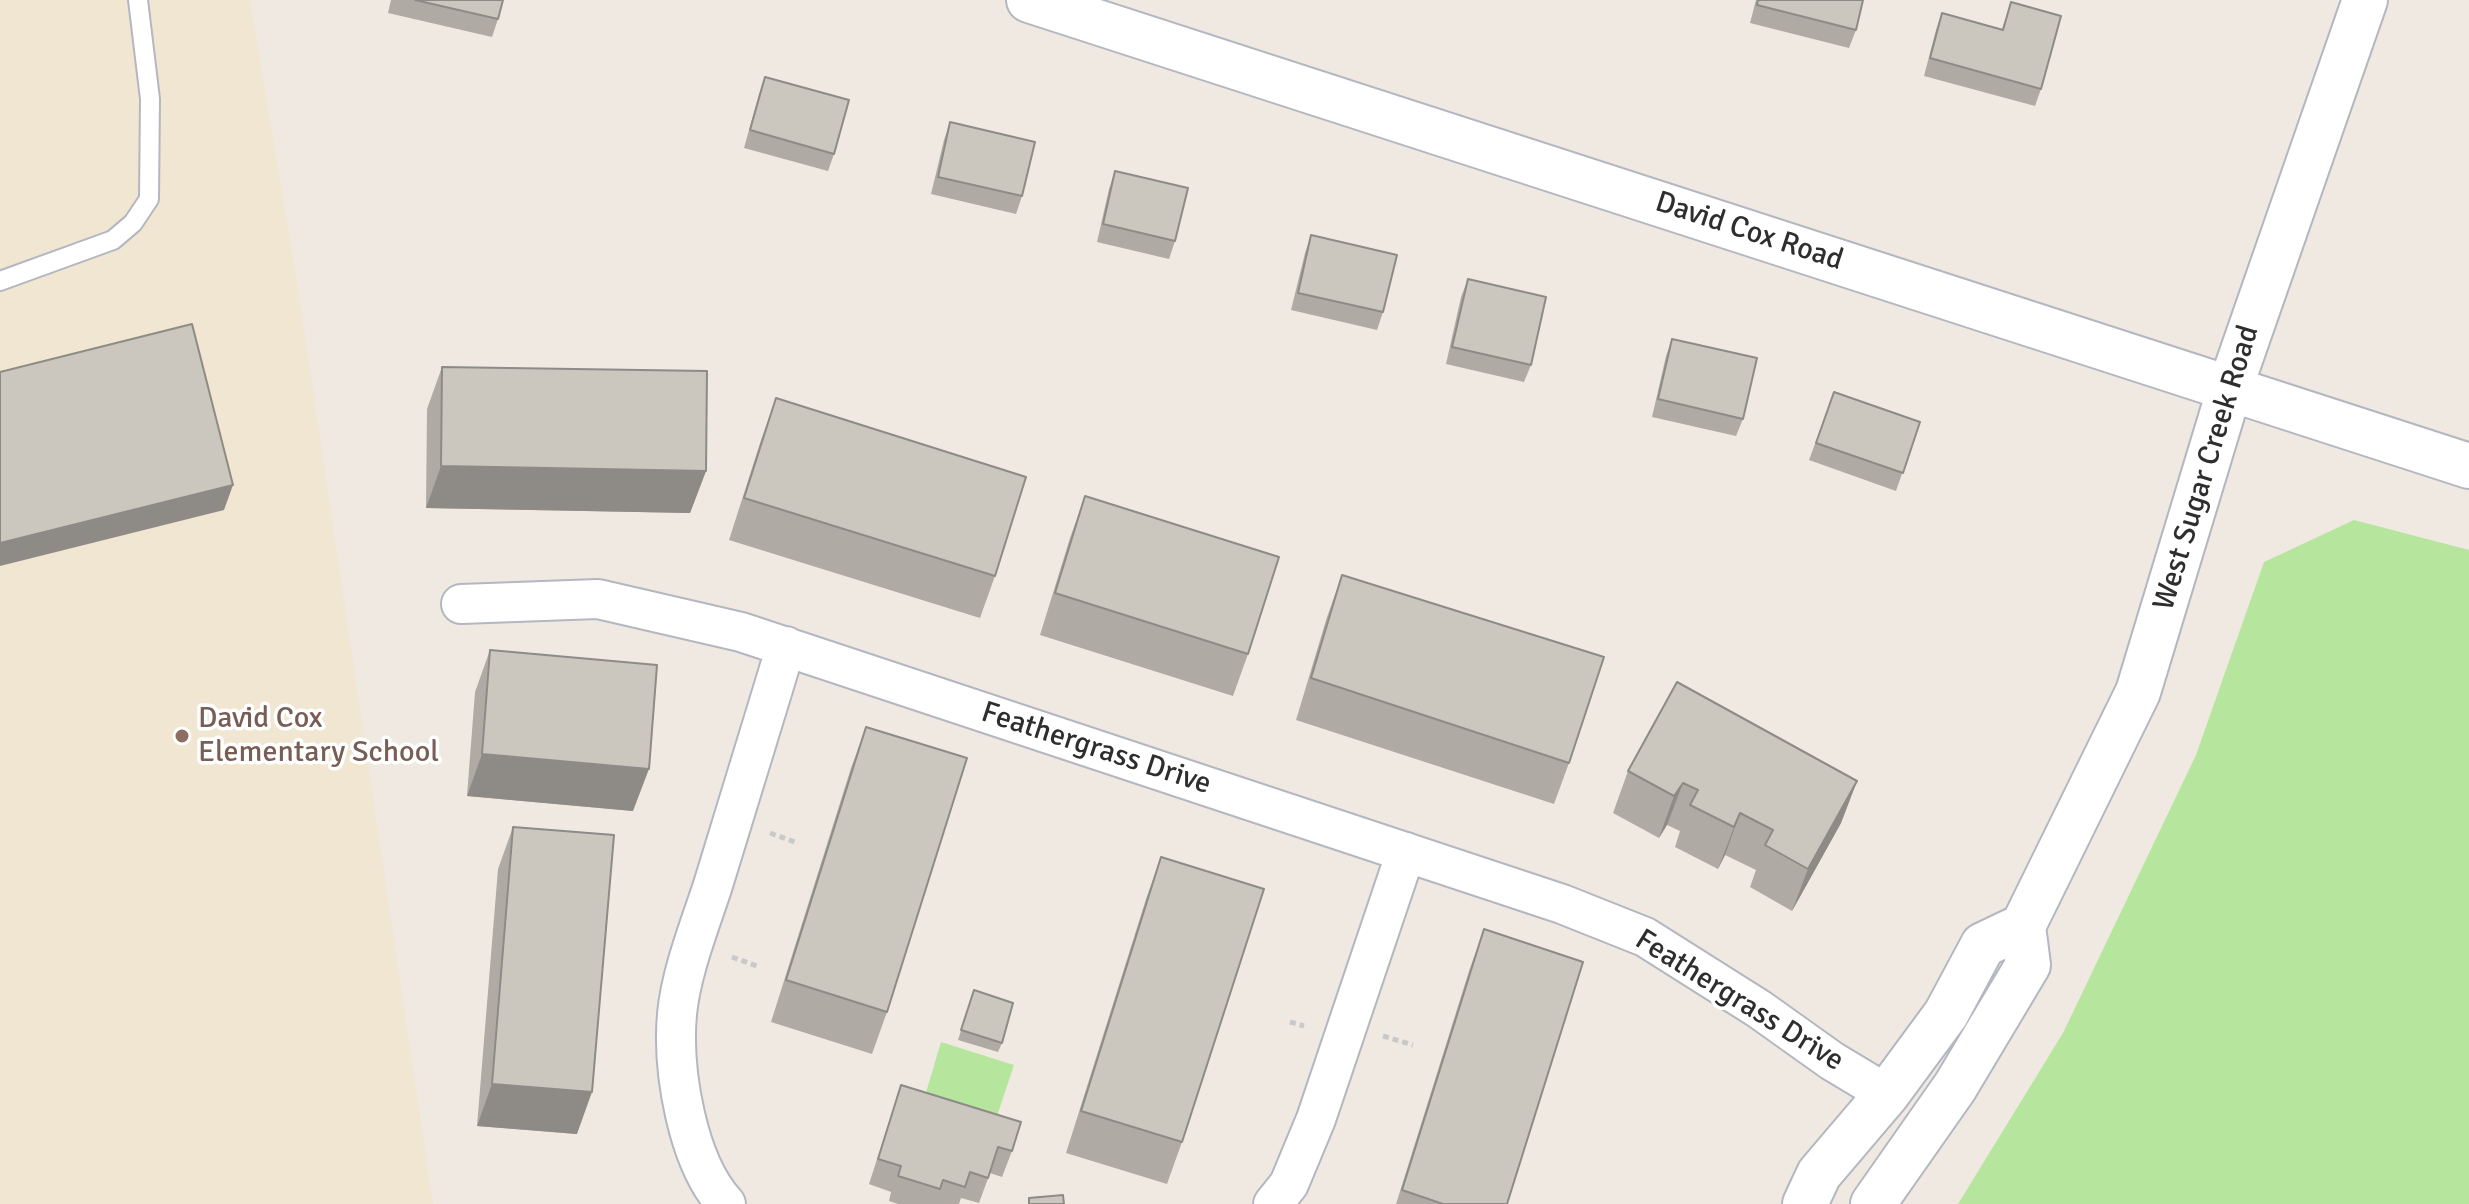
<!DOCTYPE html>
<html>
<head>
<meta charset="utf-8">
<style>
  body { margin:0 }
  canvas { display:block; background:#efe9e1 }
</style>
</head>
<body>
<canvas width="2469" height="1204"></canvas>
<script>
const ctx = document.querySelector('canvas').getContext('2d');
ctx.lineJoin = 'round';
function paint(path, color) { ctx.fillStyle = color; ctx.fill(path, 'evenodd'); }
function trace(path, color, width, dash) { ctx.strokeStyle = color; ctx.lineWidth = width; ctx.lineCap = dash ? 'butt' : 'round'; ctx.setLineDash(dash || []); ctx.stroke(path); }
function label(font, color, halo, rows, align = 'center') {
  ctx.font = font + ' Signika,sans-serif'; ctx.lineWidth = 7; ctx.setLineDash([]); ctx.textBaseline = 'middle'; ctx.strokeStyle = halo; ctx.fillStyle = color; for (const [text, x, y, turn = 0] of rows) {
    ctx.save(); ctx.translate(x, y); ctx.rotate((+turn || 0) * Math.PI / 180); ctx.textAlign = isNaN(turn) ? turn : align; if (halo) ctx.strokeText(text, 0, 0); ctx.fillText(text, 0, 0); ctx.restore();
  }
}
const education = new Path2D(`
  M0,0h250l45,268 138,936h-433z`);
const green = new Path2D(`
  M2354,520l115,30v654h-511l105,-171 133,-278 68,-193z
  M941,1042l73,23 -18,54 -71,-23z`);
const path = new Path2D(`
  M770,833l25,9
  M732,957l25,9
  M1290,1022l14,4
  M1383,1036l30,9`);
const lane = new Path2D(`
  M0,281l113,-41 20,-17 16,-24 1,-100 -12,-99`);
const street = new Path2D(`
  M461,604l137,-5 143,33 821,272 83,33 114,72 73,52 55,33
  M726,1204c-39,-42 -54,-134 -49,-190 4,-42 23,-89 36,-129 24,-79 49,-159 73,-239
  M1273,1204l16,-20 27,-65 90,-267`);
const secondary = new Path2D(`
  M1029,0l1440,466
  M1805,1204l14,-30 68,-80 59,-80 37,-69 40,-19
  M1873,1204l82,-117 73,-122 -5,-39 115,-234 92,-304 135,-388`);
const wall = new Path2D(`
  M391,0h112l-5,19 -6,18 -104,-24z
  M1756,0h107l-7,30 -7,18 -99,-25z
  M2011,2l30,87 -6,17 -111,-30 12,-46 6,-17 60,16z
  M765,77l69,77 -6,17 -84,-23 15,-54z
  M950,122l72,74 -6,18 -85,-20 13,-54z
  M1115,171l60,70 -6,18 -72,-17 12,-53z
  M1311,235l72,77 -6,18 -86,-20 14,-57z
  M1468,279l63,86 -7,17 -78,-18 15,-67z
  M1672,339l71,80 -7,17 -84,-19 14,-61z
  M442,367l264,104 -16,42 -264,-5 1,-99z
  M1834,392l86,30 -24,69 -87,-31z
  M776,398l219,178 -15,42 -251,-78 32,-100z
  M1085,496l163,158 -15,42 -193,-61 30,-97z
  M1342,575l227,188 -15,41 -258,-84 31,-103z
  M490,650l143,161 -166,-15 8,-104z
  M866,727l21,285 -15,42 -101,-32 80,-254z
  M1628,771l229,10 -16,42 -49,88 -42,-24 6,-17 -31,-15 -7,14 -43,-22 5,-16 -13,-6 -8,13 -46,-25z
  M513,827l64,307 -100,-8 21,-257z
  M1161,857l21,285 -15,42 -101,-31 80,-254z
  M1484,929l23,275h-111l73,-233z
  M974,990l28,53 -4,9 -40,-12z
  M901,1085l111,66 -10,26 -12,-4 -11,30 -18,-5 -2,6h-61l-9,-3 2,-9 -22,-8z`);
const shadedWall = new Path2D(`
  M441,466l265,5 -16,42 -264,-5z
  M233,485l-9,25 -224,56v-23z
  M482,754l167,15 -16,42 -166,-15z
  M1857,781l-16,42 -49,88 16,-42z
  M1683,783l-16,42 -8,13 15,-42z
  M1740,813l-15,42 -7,14 16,-42z
  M492,1084l100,8 -15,42 -100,-8z`);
const building = new Path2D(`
  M415,0h88l-5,19z
  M1758,0h105l-7,30 -99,-25z
  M2011,2l50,14 -20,73 -111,-31 12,-45 61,17z
  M765,77l84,23 -15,54 -84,-24z
  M950,122l85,20 -13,54 -84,-19z
  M1115,171l73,17 -13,53 -72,-17z
  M1311,235l86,20 -14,57 -85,-19z
  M1468,279l78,18 -15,68 -79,-18z
  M192,324l41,161 -233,58v-171z
  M1672,339l85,19 -14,61 -85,-20z
  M442,367l265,4 -1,100 -265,-5z
  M1834,392l86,30 -17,51 -87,-30z
  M776,398l250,79 -31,99 -251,-78z
  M1085,496l194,61 -31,97 -193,-61z
  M1342,575l262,82 -35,106 -258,-85z
  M490,650l167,15 -8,104 -167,-15z
  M1677,682l180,99 -49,88 -43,-24 8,-15 -33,-17 -6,14 -44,-22 8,-15 -15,-7 -9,13 -46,-25z
  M866,727l101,31 -80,254 -101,-32z
  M513,827l101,8 -22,257 -100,-8z
  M1161,857l103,32 -82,253 -101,-31z
  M1484,929l99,33 -76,242h-64l-41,-14z
  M974,990l39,13 -11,40 -41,-13z
  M901,1085l120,37 -9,29 -14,-4 -10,31 -18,-6 -5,15 -22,-7 -3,9 -42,-13 3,-10 -23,-7z
  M1063,1195l1,9h-35v-6z`);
const markers = [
  [182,736,8,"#8d6e63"]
];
const streetNames = [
  ["David Cox Road",1749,232,18],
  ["West Sugar Creek Road",2207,468,-73],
  ["Feathergrass Drive",1096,749,18],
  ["Feathergrass Drive",1739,1001,32]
];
const educationNames = [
  ["David Cox",198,719],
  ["Elementary School",198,753]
];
paint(education, '#f0e6d1');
paint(green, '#b6e59e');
trace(lane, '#b4b7c1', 22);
trace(street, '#b4b7c1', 42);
trace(secondary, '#b4b7c1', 48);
trace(path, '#c9c9c9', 5, [6, 4]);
trace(lane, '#fff', 18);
trace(street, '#fff', 38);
trace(secondary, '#fff', 44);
paint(wall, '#afaba4');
paint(shadedWall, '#8e8b86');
paint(building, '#cbc7bf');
trace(building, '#8e8b86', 2);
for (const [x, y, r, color] of markers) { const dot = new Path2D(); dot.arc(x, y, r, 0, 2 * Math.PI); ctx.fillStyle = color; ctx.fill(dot); trace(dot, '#fff', 3); }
label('30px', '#2e2e2e', '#fff', streetNames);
label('30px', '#785e54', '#fff', educationNames, 'left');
</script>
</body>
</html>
